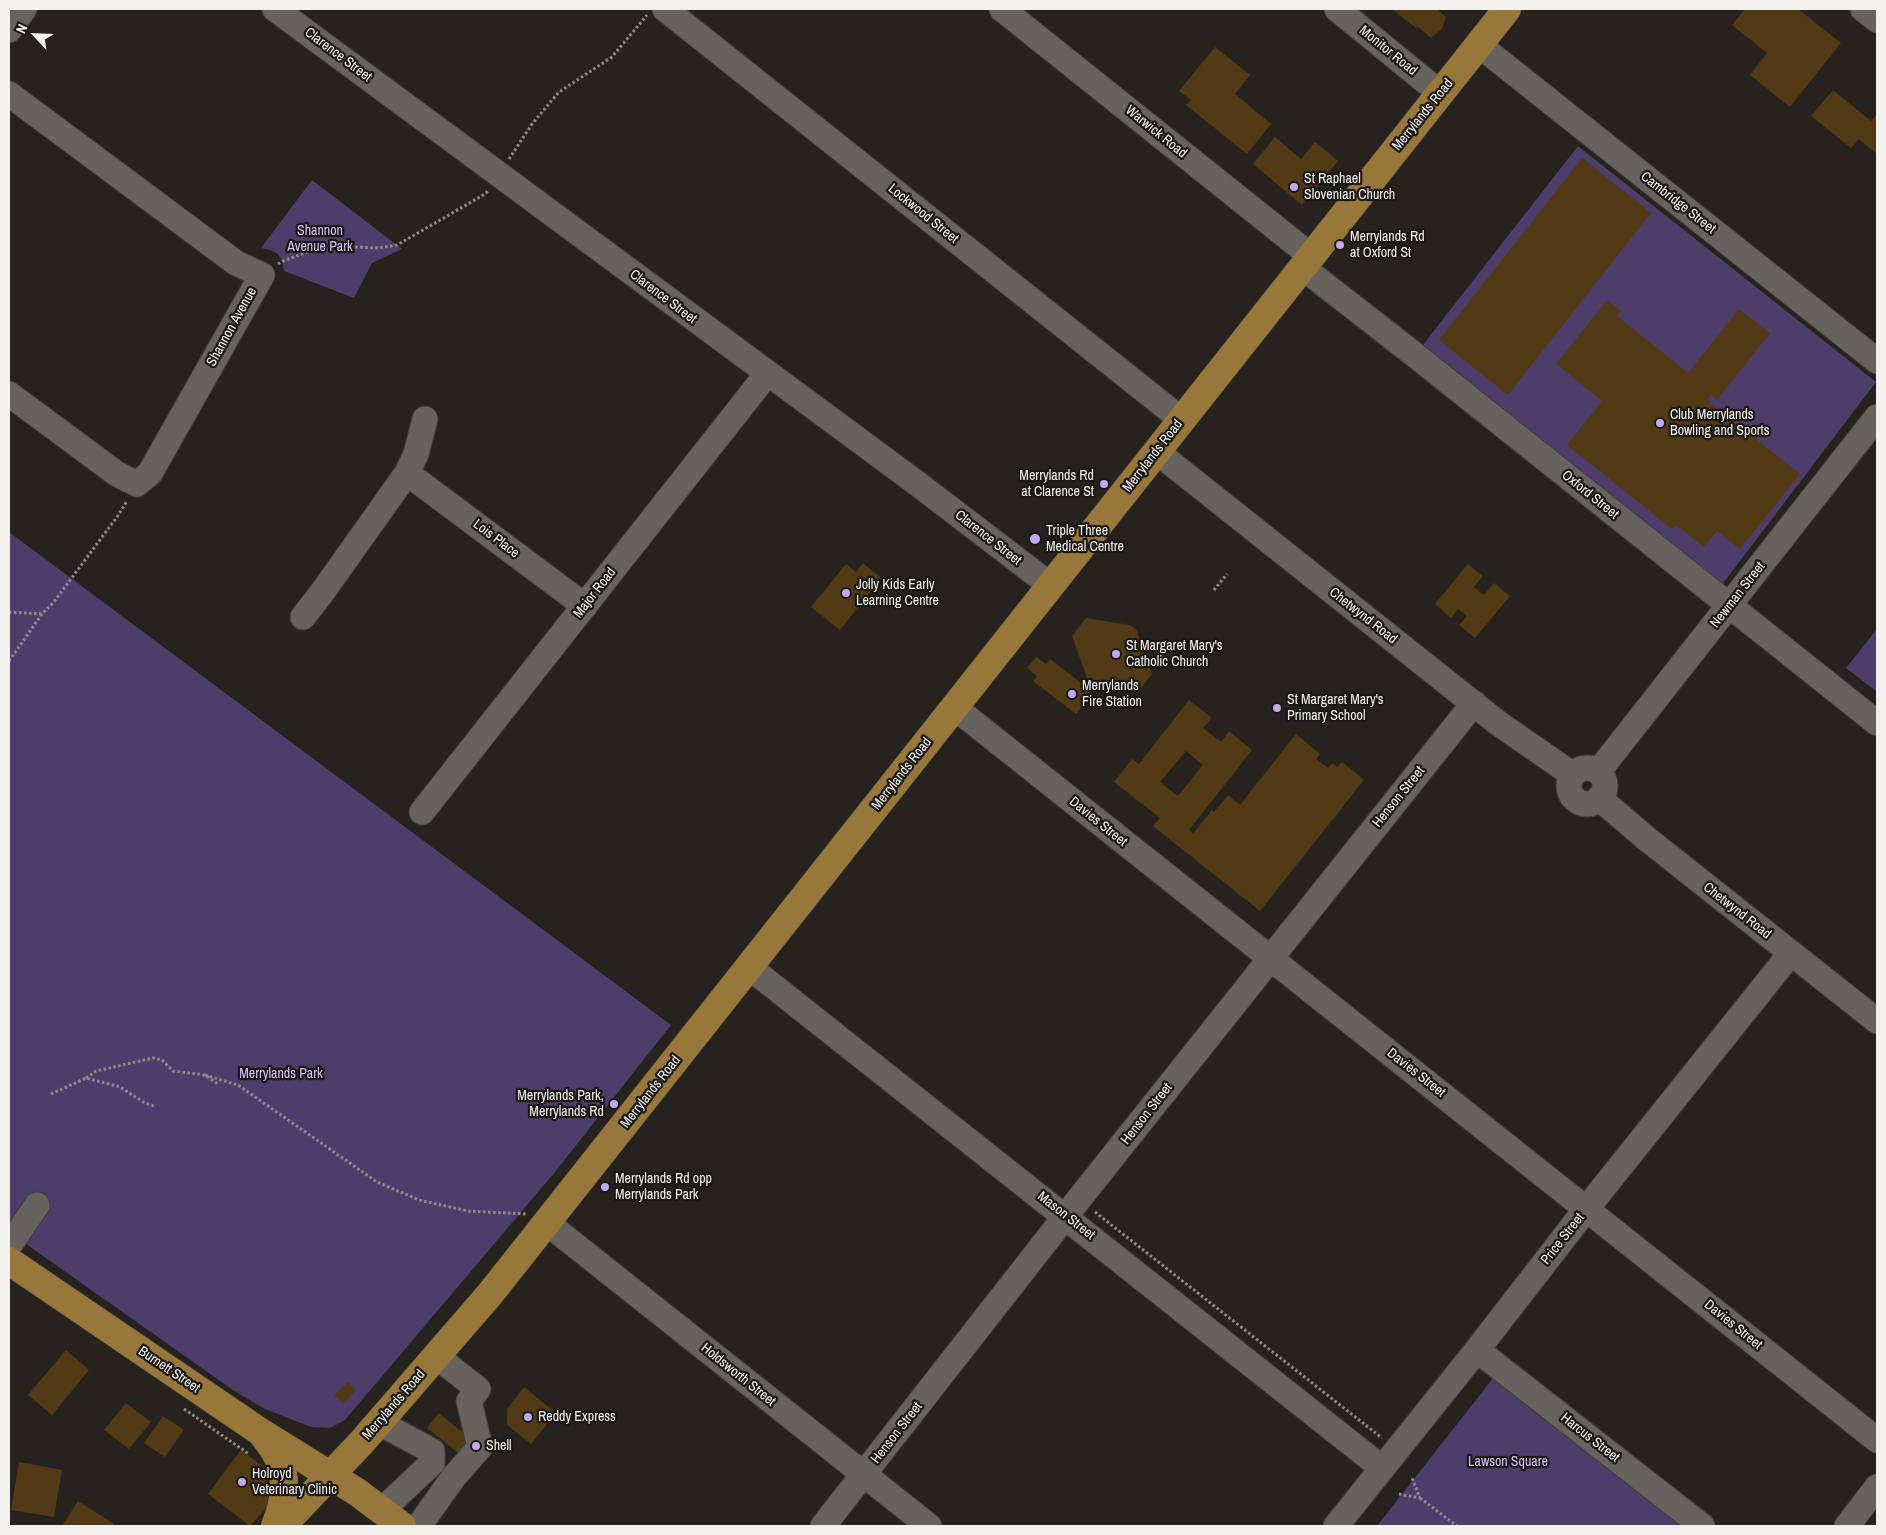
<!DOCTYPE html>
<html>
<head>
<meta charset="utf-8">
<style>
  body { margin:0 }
  #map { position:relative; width:1886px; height:1535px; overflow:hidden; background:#26231f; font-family:"Archivo Narrow",sans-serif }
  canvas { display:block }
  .frame { position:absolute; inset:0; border:10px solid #f3f1ee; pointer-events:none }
  .north { position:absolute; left:10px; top:10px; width:50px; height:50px; -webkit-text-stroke:4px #1c1915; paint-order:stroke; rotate:295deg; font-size:14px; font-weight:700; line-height:20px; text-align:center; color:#f3f1ee }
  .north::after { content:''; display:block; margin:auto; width:18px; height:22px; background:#f3f1ee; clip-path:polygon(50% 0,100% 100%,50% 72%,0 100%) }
</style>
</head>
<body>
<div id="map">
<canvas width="1886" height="1535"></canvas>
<div class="frame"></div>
<div class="north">N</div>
</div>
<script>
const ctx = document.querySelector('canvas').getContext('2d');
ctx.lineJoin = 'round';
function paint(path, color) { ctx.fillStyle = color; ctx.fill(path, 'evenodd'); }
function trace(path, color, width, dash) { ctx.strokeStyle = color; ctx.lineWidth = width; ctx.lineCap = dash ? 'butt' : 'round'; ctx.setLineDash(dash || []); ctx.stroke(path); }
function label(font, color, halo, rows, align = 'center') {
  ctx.font = font + ' "Archivo Narrow",sans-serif'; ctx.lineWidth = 4.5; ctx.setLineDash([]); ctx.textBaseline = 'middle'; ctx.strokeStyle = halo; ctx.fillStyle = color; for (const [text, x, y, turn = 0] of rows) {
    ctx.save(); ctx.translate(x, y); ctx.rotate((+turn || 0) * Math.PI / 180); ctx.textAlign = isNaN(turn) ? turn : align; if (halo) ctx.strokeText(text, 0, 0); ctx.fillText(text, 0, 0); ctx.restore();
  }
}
const green = new Path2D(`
  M1578,146l298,236 -155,204 -306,-231z
  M312,180l90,69 -30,14 -18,35 -70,-27c-1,-16 -8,-21 -23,-23z
  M9,532l662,493 -116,147 -210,248 -15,8 -19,-1 -46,-18 -32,-19 -224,-158z
  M1877,629v63l-31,-24z
  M1498,1372l191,154h-312z`);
const building = new Path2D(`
  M1392,9h45l9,8 -4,12 -11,9 -14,-12 -1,2z
  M1745,9h53l43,34 -51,64 -40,-32 17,-22 -35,-28z
  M1215,47l35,28 -15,19 36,30 -24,30 -61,-49 5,-5 -12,-9z
  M1833,90l38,31 6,-7v40l-18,-15 -8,9 -40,-32z
  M1275,137l26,22 14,-17 23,19 -36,44 -49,-41z
  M1582,158l69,55 -143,182 -69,-55z
  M1607,300l14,11 -4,5 71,57 51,-64 31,24 -53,67 -6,-5 -4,5 93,74 -60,75 -23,-18 -13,16 -28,-22 -4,4 -105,-84 35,-44 -46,-37z
  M863,563l18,15 -41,52 -29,-23 35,-43 10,8z
  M1468,564l15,12 -9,11 10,8 10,-12 16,13 -35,42 -16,-13 8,-9 -9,-7 -7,9 -16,-14z
  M1086,618l44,7 6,4 16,45 -11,14 -49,-6 -5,-4 -15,-42z
  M1036,657l10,7 4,-5 43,33 -17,22 -43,-33 4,-5 -10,-8z
  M1189,700l23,18 -9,10 18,14 8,-11 23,19 -63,80 4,4 19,-24 2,2 14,-17 12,10 56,-71 24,20 -4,5 12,9 4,-5 5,4 5,-5 22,18 -104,131 -107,-85 7,-8 -46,-36 18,-23 7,5zM1186,751l17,14 -25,31 -18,-14z
  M66,1350l23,20 -37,45 -24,-20z
  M348,1382l8,8 -13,14 -9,-9z
  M524,1387l32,26 -25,31 -24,-19v-16z
  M126,1403l25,19 -22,27 -25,-19z
  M439,1413l35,29 -12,14 -35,-28z
  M163,1416l21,14 -19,27 -21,-14z
  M241,1450l27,20v36l-18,20 -42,-32z
  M19,1462l43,8 -8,47 -43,-7z
  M78,1501l36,23 -1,2h-51z`);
const path = new Path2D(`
  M509,159l23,-35 27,-32 53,-35 35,-42
  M278,264l5,-3 22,-8 25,-5 24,-1 25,1 18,-3 88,-51 3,-3
  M1214,590l13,-16
  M9,612l33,2
  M9,661l33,-47 11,-11 64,-86 10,-16
  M205,1075l33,10 139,97 42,18 49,11 58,3
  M86,1078l10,-7 57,-13 9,2 11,11 32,4 13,9
  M51,1094l35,-16 34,9 25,16 9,3
  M1095,1212l287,226
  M184,1409l65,45
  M1399,1494l21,4 -8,-20
  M1420,1498l37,28`);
const minor = new Path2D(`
  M275,9l643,475 132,101
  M665,9l517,411
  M1002,9l309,247
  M1337,9l103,84
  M1863,9l14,11
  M9,30l15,-21
  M1479,45l398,316
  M9,94l227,169 26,12 -112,198 -13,11 -20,-10 -108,-80
  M1302,267l113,88 462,368
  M1157,452l341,271 75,52
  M407,473l178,133
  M303,617l18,-23 86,-121 9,-19 9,-35
  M954,707l923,733
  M1569 786a18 18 0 1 1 36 0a18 18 0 1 1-36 0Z
  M1598,772l279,-355
  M1599,798l48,41 230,182
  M422,812l345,-438
  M749,967l633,501
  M547,1223l382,303
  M9,1246l28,-41
  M1477,1350l225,176
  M378,1422l54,29v12l-51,48
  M419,1526l34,-48 27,-31 -11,-46 9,-12 -42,-33
  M823,1526l256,-327 395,-496
  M1336,1526l141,-176 110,-142 204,-255
  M1847,1526l30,-39`);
const major = new Path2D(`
  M9,1261l253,172 95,59 45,34
  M263,1435c4,6 10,12 13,19 13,22 8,50 -1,72
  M282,1526l79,-83 129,-149 1017,-1285`);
const markers = [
  [1294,187,5,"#c1a8f3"],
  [1340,245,5,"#c1a8f3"],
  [1660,423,5,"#c1a8f3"],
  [1104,484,5,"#c1a8f3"],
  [1035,539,6,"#c1a8f3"],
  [846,593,5,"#c1a8f3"],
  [1116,654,5,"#c1a8f3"],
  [1072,694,5,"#c1a8f3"],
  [1277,708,5,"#c1a8f3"],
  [614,1104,5,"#c1a8f3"],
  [605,1187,5,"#c1a8f3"],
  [528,1417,5,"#c1a8f3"],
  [476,1446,5,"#c1a8f3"],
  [242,1482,5,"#c1a8f3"]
];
const streetNames = [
  ["Monitor Road",1388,51,39],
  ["Clarence Street",338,55,37],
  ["Merrylands Road",1423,115,-51],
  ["Warwick Road",1156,132,39],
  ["Cambridge Street",1678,203,38],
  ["Lockwood Street",923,214,39],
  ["Clarence Street",663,297,37],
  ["Shannon Avenue",232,327,-61],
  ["Merrylands Road",1153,456,-52],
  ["Oxford Street",1590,495,39],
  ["Clarence Street",988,538,38],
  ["Lois Place",496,539,37],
  ["Major Road",595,593,-52],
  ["Newman Street",1738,595,-52],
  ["Chetwynd Road",1363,616,38],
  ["Merrylands Road",902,774,-52],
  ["Henson Street",1399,797,-51],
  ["Davies Street",1098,822,39],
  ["Chetwynd Road",1737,911,38],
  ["Davies Street",1416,1073,38],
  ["Merrylands Road",651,1092,-52],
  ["Henson Street",1147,1114,-52],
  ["Mason Street",1066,1216,38],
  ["Price Street",1563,1239,-52],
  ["Davies Street",1733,1325,39],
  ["Burnett Street",169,1370,34],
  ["Holdsworth Street",738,1375,39],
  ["Merrylands Road",394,1405,-49],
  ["Henson Street",897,1433,-52],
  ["Harcus Street",1590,1438,38]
];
const poiNames = [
  ["St Raphael",1304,179],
  ["Slovenian Church",1304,195],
  ["Merrylands Rd",1350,237],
  ["at Oxford St",1350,253],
  ["Club Merrylands",1670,415],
  ["Bowling and Sports",1670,431],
  ["Merrylands Rd",1094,476,"right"],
  ["at Clarence St",1094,492,"right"],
  ["Triple Three",1046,531],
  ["Medical Centre",1046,547],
  ["Jolly Kids Early",856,585],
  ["Learning Centre",856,601],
  ["St Margaret Mary's",1126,646],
  ["Catholic Church",1126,662],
  ["Merrylands",1082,686],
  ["Fire Station",1082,702],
  ["St Margaret Mary's",1287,700],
  ["Primary School",1287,716],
  ["Merrylands Park,",604,1096,"right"],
  ["Merrylands Rd",604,1112,"right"],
  ["Merrylands Rd opp",615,1179],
  ["Merrylands Park",615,1195],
  ["Reddy Express",538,1417],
  ["Shell",486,1446],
  ["Holroyd",252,1474],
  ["Veterinary Clinic",252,1490]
];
const parkNames = [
  ["Shannon",320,231],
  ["Avenue Park",320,247],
  ["Merrylands Park",281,1074],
  ["Lawson Square",1508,1462]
];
paint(green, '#4d3d6a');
paint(building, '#513a14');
trace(minor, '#413e3b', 27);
trace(major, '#413e3b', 29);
trace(path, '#908d8a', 3, [2.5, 2.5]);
trace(minor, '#66635e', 25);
trace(major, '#98773b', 28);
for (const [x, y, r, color] of markers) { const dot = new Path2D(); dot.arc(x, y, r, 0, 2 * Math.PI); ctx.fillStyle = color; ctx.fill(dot); trace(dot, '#1c1915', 2); }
label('14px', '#f3f1ee', '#1c1915', streetNames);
label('14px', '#f3f1ee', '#1c1915', poiNames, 'left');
label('14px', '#d4c2fb', '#1c1915', parkNames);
</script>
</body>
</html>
